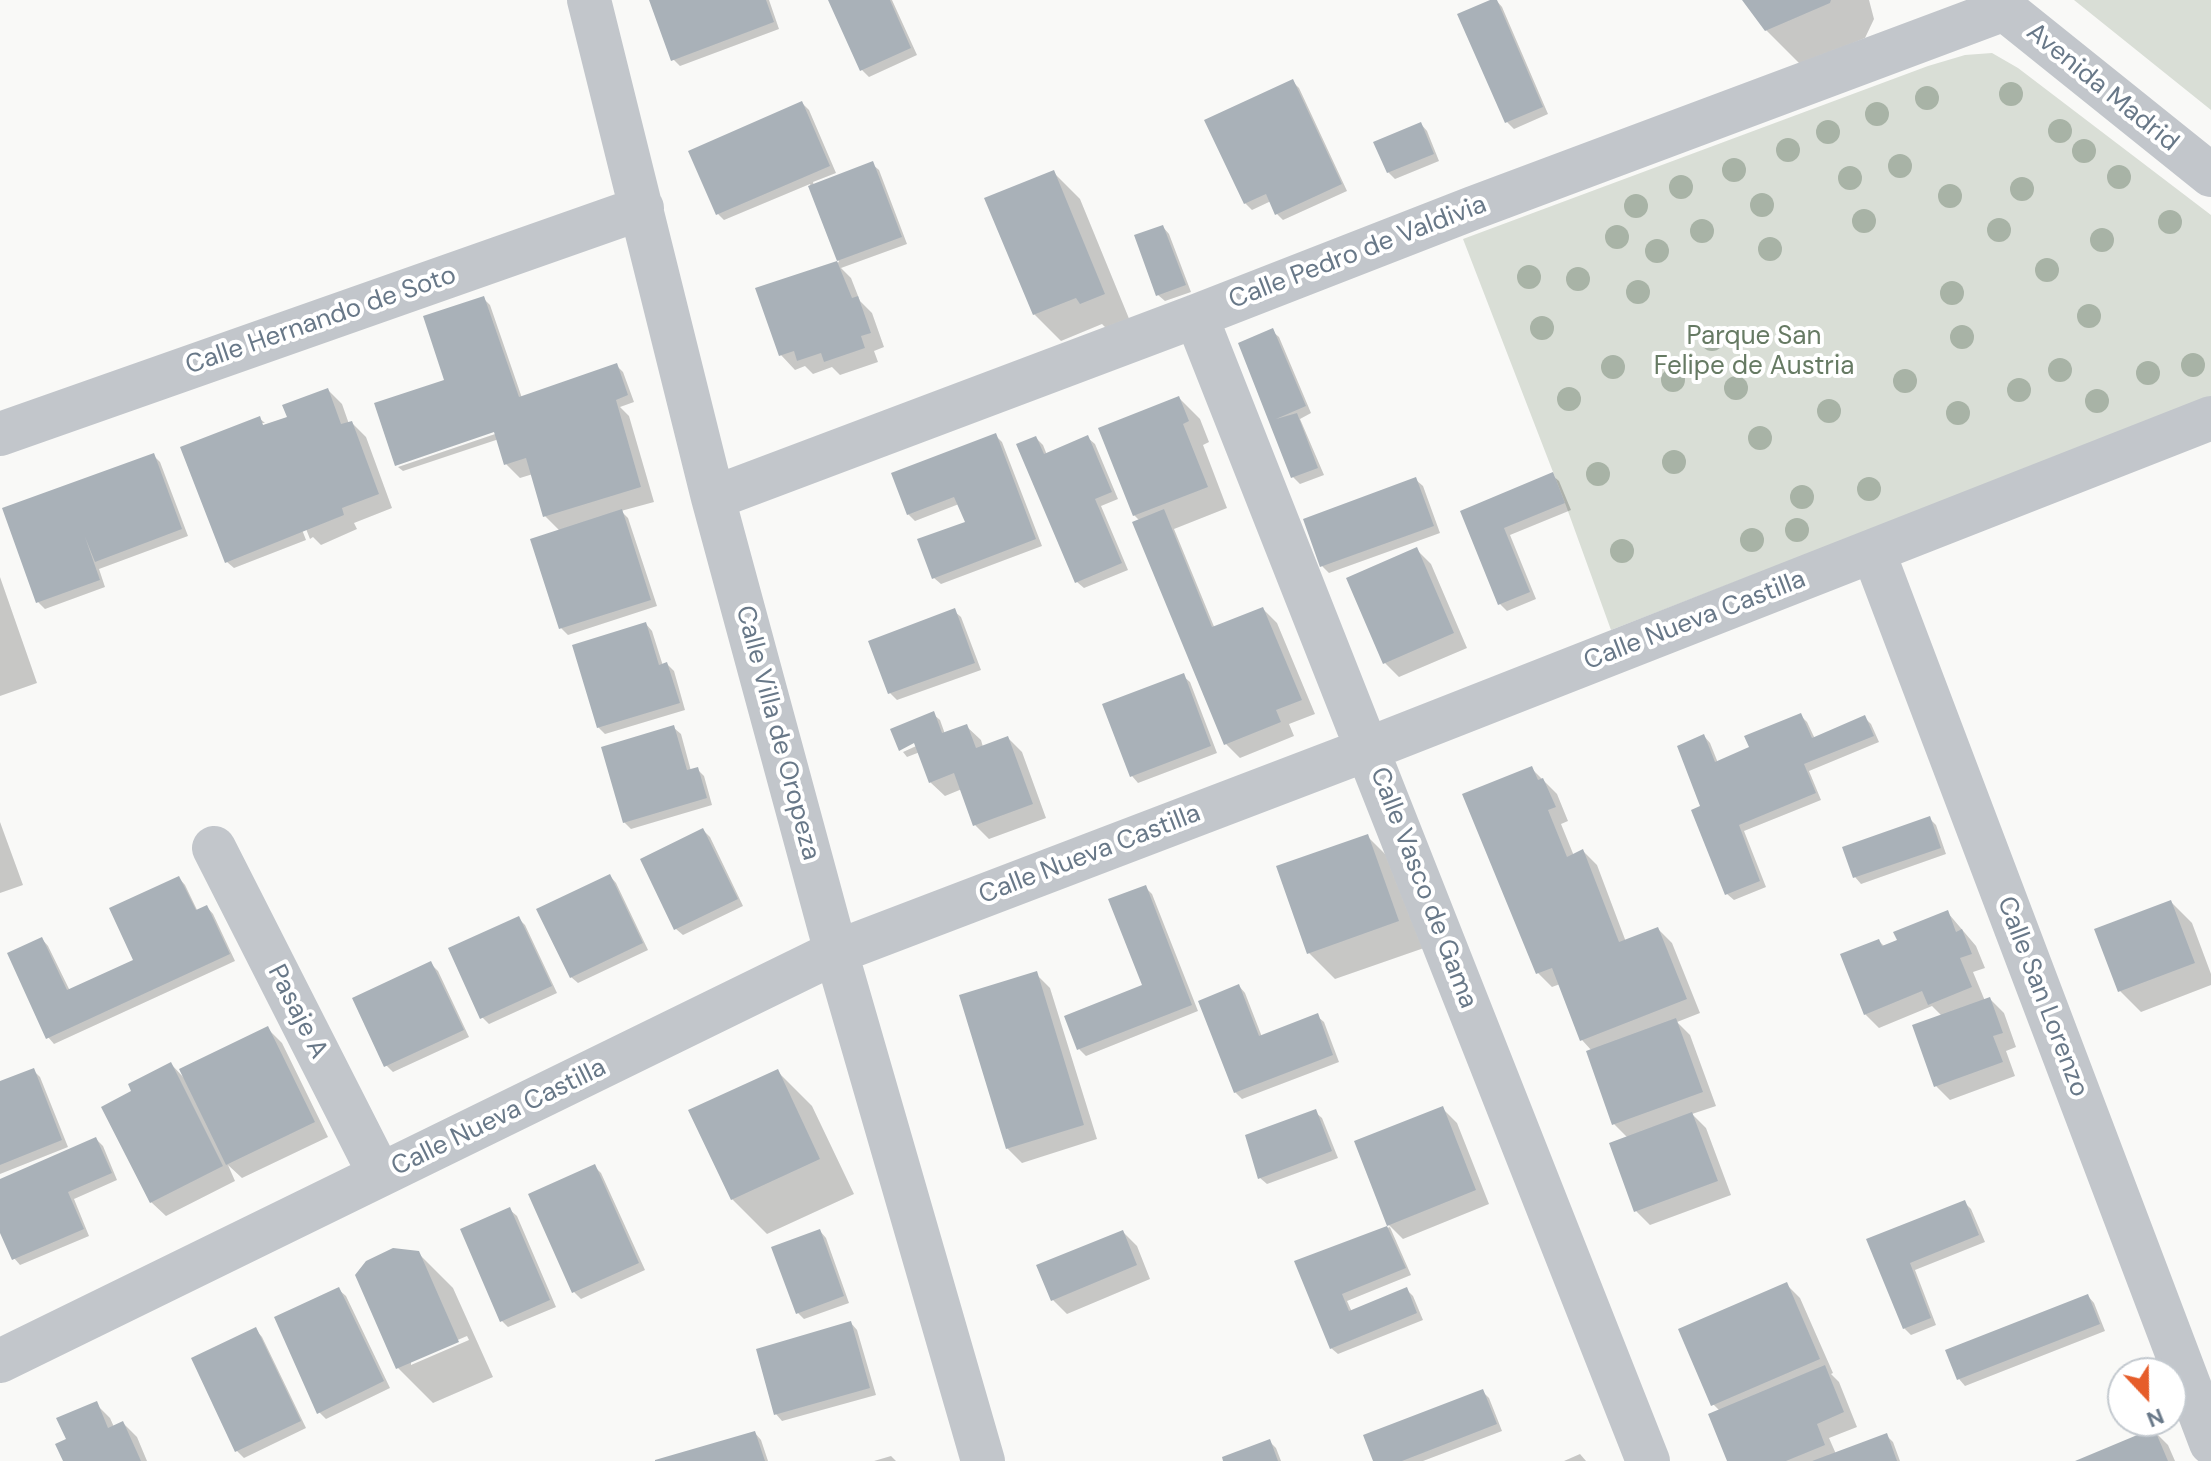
<!DOCTYPE html>
<html>
<head>
<meta charset="utf-8">
<style>
  body { margin:0 }
  #map { position:relative; width:2211px; height:1461px; overflow:hidden; background:#f9f9f7; font-family:"DM Sans",sans-serif }
  canvas { display:block }
  .north { position:absolute; left:2107px; top:1357px; width:80px; height:80px; box-sizing:border-box; background:#fff; border:2px solid #c3c9cf; border-radius:50%; rotate:158deg; font-size:22px; font-weight:700; line-height:32px; text-align:center; color:#687888 }
  .north::after { content:''; display:block; margin:auto; width:28px; height:36px; background:#e65d2a; clip-path:polygon(50% 0,100% 100%,50% 72%,0 100%) }
</style>
</head>
<body>
<div id="map">
<canvas width="2211" height="1461"></canvas>
<div class="north">N</div>
</div>
<script>
const ctx = document.querySelector('canvas').getContext('2d');
ctx.lineJoin = 'round';
function paint(path, color) { ctx.fillStyle = color; ctx.fill(path, 'evenodd'); }
function trace(path, color, width, dash) { ctx.strokeStyle = color; ctx.lineWidth = width; ctx.lineCap = dash ? 'butt' : 'round'; ctx.setLineDash(dash || []); ctx.stroke(path); }
function label(font, color, halo, rows, align = 'center') {
  ctx.font = font + ' "DM Sans",sans-serif'; ctx.lineWidth = 8; ctx.setLineDash([]); ctx.textBaseline = 'middle'; ctx.strokeStyle = halo; ctx.fillStyle = color; for (const [text, x, y, turn = 0] of rows) {
    ctx.save(); ctx.translate(x, y); ctx.rotate((+turn || 0) * Math.PI / 180); ctx.textAlign = isNaN(turn) ? turn : align; if (halo) ctx.strokeText(text, 0, 0); ctx.fillText(text, 0, 0); ctx.restore();
  }
}
const green = new Path2D(`
  M2074,0h137v110z
  M1992,53l26,15 193,147v182l-600,233 -46,-127 -102,-264 465,-173 37,-11z`);
const shadow = new Path2D(`
  M651,0h118l10,29 -99,37 -7,-7z
  M830,0h62l25,55 -48,22 -7,-7z
  M1496,0l6,7 46,107 -34,15 -7,-7 -47,-107z
  M1744,0h125l5,19 -9,19 -64,27 -35,-35z
  M1292,81l7,7 48,103 -64,29 -7,-7 -5,-12 -19,9 -7,-7z
  M802,103l7,7 27,63 -23,9 1,4 58,-22 7,6 28,74 -66,24 10,10 9,23 12,12 12,34 -10,4 4,11 -38,13 -8,-8 -19,7 -8,-8 -10,4 -14,-15 -23,-66 81,-27 -29,-78 -86,36 -6,-6z
  M1421,124l6,7 12,30 -44,18 -7,-7z
  M1053,172l27,27 50,122 -22,9 -6,-6 -41,17 -27,-27z
  M1163,227l6,7 22,58 -26,9 -7,-6z
  M484,299l6,6 32,93 94,-33 7,7 11,30 -14,5 9,9 25,86 -33,9 7,7 29,88 -89,29 -7,-7 -29,-88 28,-9 -15,-15 -12,-42 -13,4 -14,-14 -7,-25 -96,32 -5,-4 106,-36 -1,-4 -107,38 -20,-61 71,-23 -21,-63z
  M1272,331l7,6 32,76 -11,6 24,56 -24,9 -7,-7 -53,-133z
  M328,390l14,14 7,20 3,-1 14,14 26,71 -38,15 3,6 -36,16 -8,-8 -3,2 -45,-115 2,2 22,-8z
  M1179,398l21,21 9,23 -6,3 24,63 -53,21 41,100 48,-20 14,14 38,91 -26,10 5,12 -54,22 -14,-14 -86,-223 -6,-6z
  M259,418l6,5h-4l45,117 -72,28 -7,-6z
  M995,435l7,7 40,104 -101,38 -7,-6 33,-55 -8,-19 -44,17 -7,-7z
  M1036,438l7,7 4,10 41,-17 7,6 23,55 -17,7 27,64 -44,18 -7,-6z
  M153,455l7,7 28,74 -89,33 6,18 -60,22 -7,-7 -33,-93z
  M1552,475l7,6 12,29 -61,25 26,64 -29,12 -7,-7 -37,-92z
  M1416,480l7,6 17,47 -111,40 -7,-7z
  M1417,550l14,14 36,84 -68,29 -14,-14z
  M0,577l37,106 -37,13z
  M954,611l7,6 20,53 -84,30 -7,-7 -19,-51z
  M646,624l6,7 11,35 4,-2 7,7 11,39 -80,24 -7,-7z
  M1183,676l7,6 27,71 -79,30 -6,-7z
  M933,714l7,6 5,14 21,-8 15,14 2,7 25,-9 14,14 24,66 -57,21 -14,-14 -13,-36 -17,7 -15,-14 -10,-30 -13,5 -4,-5 22,-10 -2,-3 -22,9v2l-8,-20z
  M1800,715l7,7 8,17 50,-21 6,6 8,18 -70,29 12,29 -77,31 22,56 -32,13 -7,-6 -24,-87 1,-71 6,7 8,20 34,-15z
  M674,728l7,6 10,37 6,-2 7,7 8,29 -81,24 -7,-7z
  M1531,768l26,26 11,27 -7,3 13,32 9,-5 14,14 29,77 32,-13 14,14 28,70 -23,9 13,13 26,71 -24,8 14,14 25,67 -81,30 -14,-14 -8,-73 -14,-14 -22,-73 -10,-11 -22,-56 -8,3 -14,-14z
  M1929,818l7,7 10,29 -85,30 -6,-7z
  M0,822l23,63 -23,8z
  M703,830l7,7 33,69 -60,29 -7,-6z
  M1367,836l27,27 30,85 -89,31 -26,-26z
  M610,876l6,7 32,67 -70,33 -7,-6z
  M179,878l6,7 13,27 9,-5 6,7 22,47 -181,83 -6,-7 -6,-98 6,7 22,45 66,-30z
  M1145,887l7,7 46,117 -112,45 -7,-7 65,-63z
  M2171,902l21,21 19,51v11l-70,27 -21,-21z
  M1948,913l28,33 9,22 -12,4 12,29 5,-2 14,14 12,34 -10,4 9,25 -65,24 -14,-14 6,-70 -10,-10 -53,22 -14,-14 14,-73 6,6z
  M518,918l7,7 32,68 -68,31 -7,-7z
  M431,964l7,7 31,66 -76,35 -7,-7z
  M1036,974l14,14 47,151 -75,24 -15,-15z
  M1239,986l6,7 17,44 55,-21 7,6 15,40 -97,37 -7,-7z
  M268,1029l14,14 46,94 -86,41 -14,-13 7,16 -69,35 -15,-14 -17,-110 37,-28 15,16z
  M33,1070l7,7 28,70 -68,27v-91z
  M777,1071l35,35 42,88 -87,40 -35,-35z
  M1442,1108l15,15 32,81 -86,35 -14,-14 22,50 -64,26 5,11 54,-23 7,7 10,24 -85,34 -7,-6 -34,-86 93,-35 -33,-85z
  M1315,1112l7,6 16,40 -71,26 -7,-6z
  M96,1139l7,7 14,34 -43,19 15,37 -69,29 -6,-7 -14,-30v-47z
  M594,1166l7,7 44,97 -64,29 -7,-7z
  M1965,1203l6,6 14,33 -70,28 21,55 -25,10 -7,-7 -35,-88z
  M510,1210l7,6 39,91 -48,20 -7,-7z
  M820,1231l6,7 23,65 -45,16 -6,-6z
  M1123,1232l14,14 13,33 -83,35 -15,-15z
  M418,1253l35,35 40,89 -60,26 -35,-35zM467,1336l2,4 -58,25v-5z
  M1786,1284l14,14 33,75 -2,1 8,8 18,45 -28,11 7,16 50,-19 7,7 7,19h-171l-9,-50 -7,-7z
  M339,1290l7,6 44,92 -64,31 -7,-7z
  M2088,1296l6,7 11,28 -140,55 -6,-7z
  M851,1323l6,7 19,65 -94,26 -6,-7z
  M256,1330l6,7 44,91 -62,30 -7,-7 -43,-92z
  M1482,1391l7,7 13,33 -79,30h-48z
  M96,1404l14,14 4,9 9,-4 14,14 10,24h-82l3,-20z
  M2154,1431l14,14 7,16h-95z
  M755,1433l6,7 7,21h-108z
  M1269,1441l7,7 5,13h-56z
  M1580,1454l6,7h-22z
  M891,1456l5,5h-22z`);
const building = new Path2D(`
  M649,0h117l8,22 -103,39z
  M828,0h62l21,48 -51,23z
  M1490,0h7l46,107 -38,16 -48,-109z
  M1742,0h89l-1,3 -65,28z
  M1293,79l49,105 -67,31 -9,-21 -22,10 -40,-84z
  M802,101l28,65 -114,49 -28,-64z
  M1421,122l13,32 -47,19 -14,-31z
  M873,161l29,76 -65,24 -29,-75z
  M1054,170l51,124 -25,10 -4,-6 -43,17 -49,-117z
  M1163,225l23,60 -30,11 -22,-61z
  M837,261l15,37 6,-2 13,37 -10,3 4,12 -41,14 -3,-9 -24,8 -3,-10 -15,5 -24,-68z
  M484,296l35,101 98,-34 11,32 -12,5 25,87 -98,30 -17,-59 -22,7 -10,-33 -99,34 -21,-63 70,-23 -21,-64z
  M1273,328l33,78 -30,13 21,-6 21,55 -27,10 -53,-135z
  M328,388l13,36 11,-3 27,73 -37,14 2,7 -119,48 -45,-116 80,-31 3,9 24,-8 -5,-12z
  M1179,396l10,25 -6,3 25,63 -75,29 -35,-88z
  M996,433l40,106 -104,40 -15,-40 48,-17 -11,-25 -47,18 -16,-42z
  M1088,435l24,57 -17,7 27,64 -47,20 -59,-139 20,-8 8,18z
  M154,453l28,76 -87,33 -10,-25 15,43 -64,23 -34,-95z
  M1553,472l12,31 -61,25 26,64 -32,13 -38,-94z
  M1416,477l18,49 -114,41 -17,-48z
  M622,509l29,91 -92,29 -29,-90z
  M1164,509l48,118 51,-20 39,93 -26,10 5,12 -57,23 -92,-223z
  M1417,547l37,86 -71,31 -37,-86z
  M955,608l20,55 -87,31 -20,-53z
  M646,622l13,43 8,-3 13,41 -83,25 -25,-83z
  M1184,673l27,73 -81,31 -28,-73z
  M934,711l8,22 25,-9 9,24 32,-12 25,68 -60,22 -19,-53 -25,10 -15,-40 -15,8 -9,-22z
  M1801,713l11,25 53,-23 9,21 -70,28 12,29 -77,32 21,56 -35,14 -34,-85 9,-4 -23,-60 27,-12 11,28 34,-15 -5,-11z
  M674,725l13,45 11,-3 9,31 -84,25 -22,-76z
  M1532,766l6,14 5,-2 13,29 -8,3 19,47 16,-8 36,93 39,-15 29,72 -107,42 -28,-73 -16,6 -74,-180z
  M1930,816l11,32 -88,30 -11,-31z
  M703,828l35,71 -64,31 -34,-71z
  M1368,834l31,87 -92,33 -31,-88z
  M610,874l33,69 -73,35 -34,-69z
  M179,876l17,34 11,-5 23,49 -184,85 -39,-86 35,-16 25,53 66,-30 -24,-52z
  M1146,885l46,120 -115,45 -13,-34 78,-31 -34,-86z
  M2171,900l24,63 -77,29 -24,-63z
  M1948,910l8,22 6,-3 10,25 -12,4 12,29 -44,18 -6,-14 -58,24 -24,-61 39,-15 3,7 15,-6 -4,-8z
  M519,916l33,70 -72,33 -32,-71z
  M431,961l33,69 -80,37 -32,-69z
  M1037,971l47,154 -78,24 -47,-154z
  M1239,984l20,52 59,-23 15,42 -99,38 -36,-92z
  M1990,997l13,36 -10,3 10,26 -69,25 -22,-62z
  M1676,1018l27,74 -91,33 -26,-74z
  M268,1026l47,96 -89,43 -47,-96z
  M171,1062l52,104 -73,37 -49,-96 30,-16 -3,-7z
  M34,1068l28,72 -62,25v-84z
  M778,1069l42,90 -89,41 -43,-90z
  M1443,1106l33,84 -89,36 -33,-85z
  M1316,1109l16,42 -74,28 -13,-44z
  M1692,1112l26,69 -84,31 -25,-69z
  M96,1137l16,36 -44,19 16,37 -72,31 -12,-27v-54z
  M595,1164l44,99 -67,30 -44,-99z
  M1965,1200l14,35 -69,28 21,55 -28,11 -37,-90z
  M510,1207l40,93 -50,22 -40,-93z
  M1387,1226l19,42 -64,26 7,17 58,-24 10,26 -87,36 -36,-88z
  M820,1229l24,67 -48,18 -25,-67z
  M1123,1230l14,35 -86,36 -15,-36z
  M393,1248l26,3 40,91 -63,27 -41,-94 11,-14z
  M1787,1282l33,77 -109,47 -33,-77z
  M339,1287l45,94 -67,33 -43,-97z
  M2088,1294l12,30 -143,56 -12,-30z
  M851,1321l19,67 -96,27 -18,-66z
  M256,1327l45,94 -66,31 -44,-94z
  M1825,1365l19,47 -27,12 8,21 -39,16h-59l-19,-47z
  M1483,1389l14,35 -95,37h-29l-10,-26z
  M97,1401l11,27 15,-7 18,40h-78l-8,-17 11,-5 -10,-21z
  M2154,1428l14,33h-93z
  M755,1431l10,30h-110v-1z
  M1887,1433l10,28h-85z
  M1270,1439l8,22h-55l-1,-4z`);
const minor = new Path2D(`
  M589,0l124,498 123,454 147,509
  M1993,0l218,175
  M1196,316l452,1145
  M0,434l642,-226
  M713,498l483,-182 277,-108 532,-199
  M1873,551l338,892
  M214,848l166,327
  M0,1361l836,-409 532,-203 843,-331`);
const trees = [
  [2011,94],
  [1927,98],
  [1877,114],
  [2060,131],
  [1828,132],
  [1788,150],
  [2084,151],
  [1900,166],
  [1734,170],
  [2119,177],
  [1850,178],
  [1681,187],
  [2022,189],
  [1950,196],
  [1762,205],
  [1636,206],
  [1864,221],
  [2170,222],
  [1999,230],
  [1702,231],
  [1617,237],
  [2102,240],
  [1770,249],
  [1657,251],
  [2047,270],
  [1529,277],
  [1578,279],
  [1638,292],
  [1952,293],
  [2089,316],
  [1542,328],
  [1962,337],
  [1712,339],
  [2193,365],
  [1613,367],
  [2060,370],
  [2148,373],
  [1673,380],
  [1905,381],
  [1736,388],
  [2019,390],
  [1569,399],
  [2097,401],
  [1829,411],
  [1958,413],
  [1760,438],
  [1674,462],
  [1598,474],
  [1869,489],
  [1802,497],
  [1797,530],
  [1752,540],
  [1622,551]
];
const streetNames = [
  ["Avenida Madrid",2102,88,39],
  ["Calle Pedro de Valdivia",1358,253,-21],
  ["Calle Hernando de Soto",321,321,-19],
  ["Calle Nueva Castilla",1695,621,-21],
  ["Calle Villa de Oropeza",777,733,75],
  ["Calle Nueva Castilla",1090,855,-21],
  ["Calle Vasco de Gama",1423,888,69],
  ["Calle San Lorenzo",2042,997,69],
  ["Pasaje A",297,1012,63],
  ["Calle Nueva Castilla",499,1118,-26]
];
const parkNames = [
  ["Parque San",1754,337],
  ["Felipe de Austria",1754,367]
];
paint(green, '#d9ded6');
paint(shadow, '#0003');
paint(building, '#a9b1b8');
trace(minor, '#c2c6cb', 44);
ctx.fillStyle = '#a8b3a6';
for (const [x, y] of trees) { ctx.beginPath(); ctx.arc(x, y, 12, 0, 2 * Math.PI); ctx.fill(); }
label('26px', '#687888', '#fff', streetNames);
label('26px', '#667a63', '#fff', parkNames);
</script>
</body>
</html>
